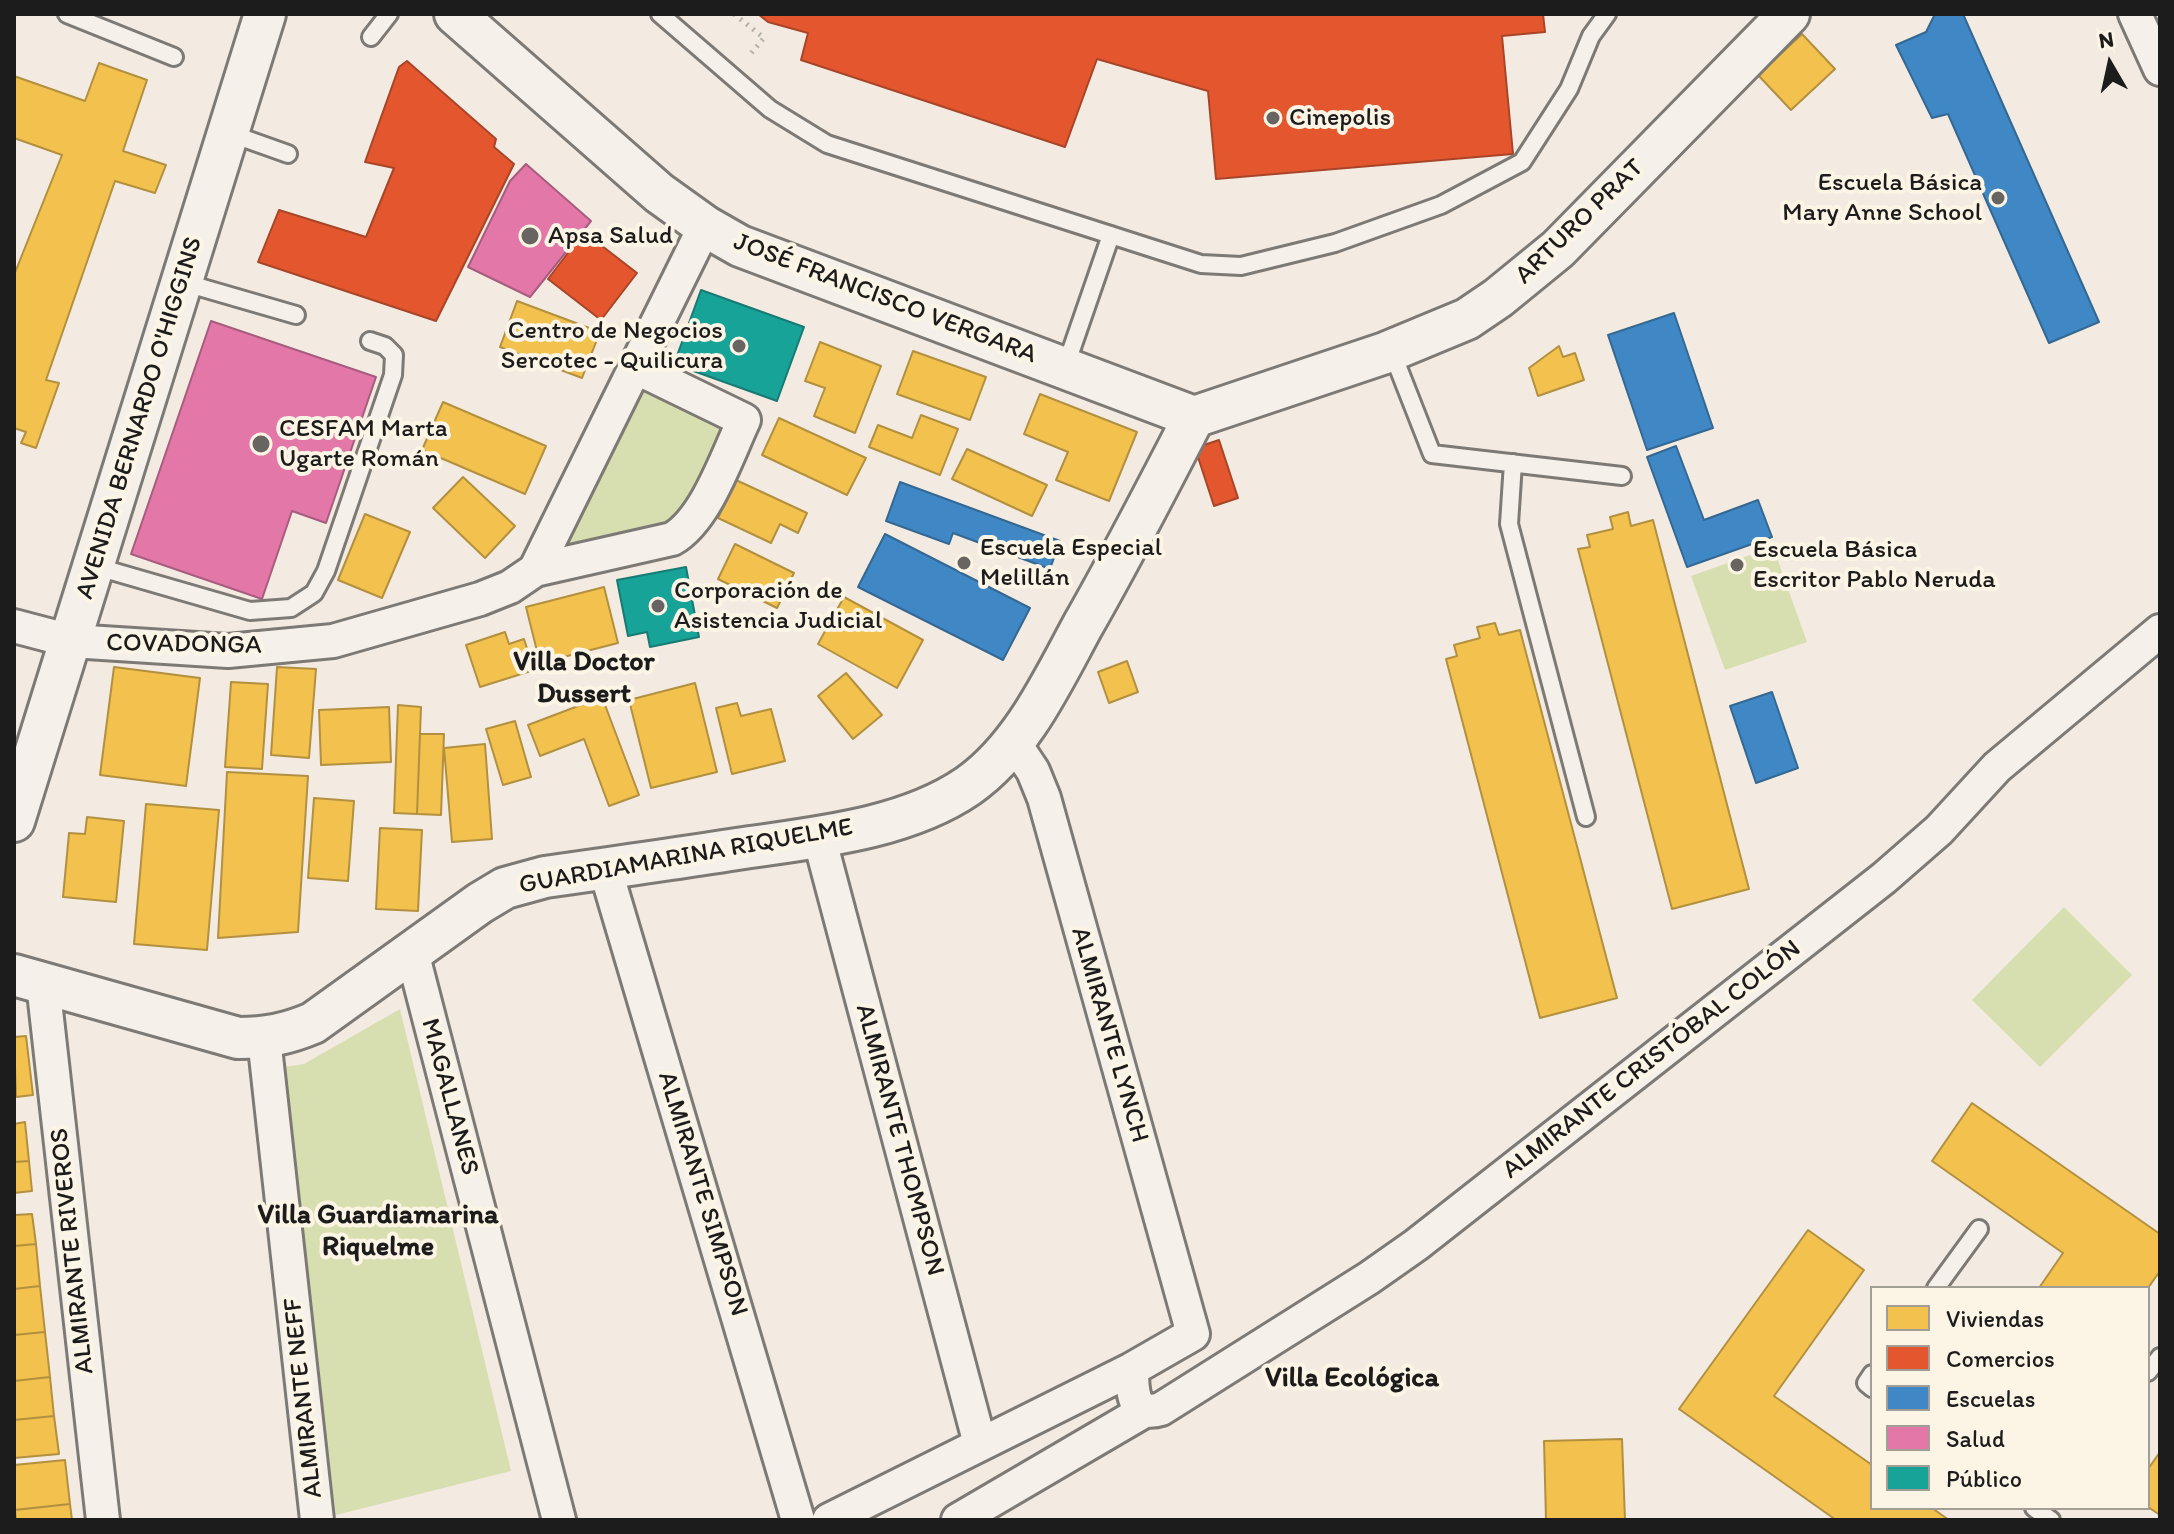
<!DOCTYPE html>
<html>
<head>
<meta charset="utf-8">
<style>
  body { margin:0 }
  #map { position:relative; width:2174px; height:1534px; overflow:hidden; background:#f3ebe1; font-family:Itim,sans-serif }
  canvas { display:block }
  .frame { position:absolute; inset:0; border:16px solid #1c1c1c; pointer-events:none }
  .legend { position:absolute; left:1870px; top:1286px; width:280px; height:224px; box-sizing:border-box; background:#fcf5e5; border:2px solid #a29e95; margin:0; padding:10px 14px; list-style:none; font-size:24px; color:#1c1c1c }
  .legend li { display:flex; align-items:center; gap:16px; height:40px }
  .legend b { width:40px; border:2px solid #a29e95 }
  .north { position:absolute; left:2070px; top:24px; width:80px; height:80px; -webkit-text-stroke:6px #fcf5e5; paint-order:stroke; rotate:351deg; font-size:22px; font-weight:700; line-height:32px; text-align:center; color:#1c1c1c }
  .north::after { content:''; display:block; margin:auto; width:28px; height:36px; background:#1c1c1c; clip-path:polygon(50% 0,100% 100%,50% 72%,0 100%) }
</style>
</head>
<body>
<div id="map">
<canvas width="2174" height="1534"></canvas>
<div class="frame"></div>
<ul class="legend">
<li><b style="height:22px;background:#f2c14e"></b>Viviendas</li>
<li><b style="height:22px;background:#e4572e"></b>Comercios</li>
<li><b style="height:22px;background:#3f88c5"></b>Escuelas</li>
<li><b style="height:22px;background:#e377a8"></b>Salud</li>
<li><b style="height:22px;background:#17a398"></b>Público</li>
</ul>
<div class="north">N</div>
</div>
<script>
const ctx = document.querySelector('canvas').getContext('2d');
ctx.lineJoin = 'round';
function paint(path, color) { ctx.fillStyle = color; ctx.fill(path, 'evenodd'); }
function trace(path, color, width, dash) { ctx.strokeStyle = color; ctx.lineWidth = width; ctx.lineCap = dash ? 'butt' : 'round'; ctx.setLineDash(dash || []); ctx.stroke(path); }
function label(font, color, halo, rows, align = 'center') {
  ctx.font = font + ' Itim,sans-serif'; ctx.lineWidth = 8; ctx.setLineDash([]); ctx.textBaseline = 'middle'; ctx.strokeStyle = halo; ctx.fillStyle = color; for (const [text, x, y, turn = 0] of rows) {
    ctx.save(); ctx.translate(x, y); ctx.rotate((+turn || 0) * Math.PI / 180); ctx.textAlign = isNaN(turn) ? turn : align; if (halo) ctx.strokeText(text, 0, 0); ctx.fillText(text, 0, 0); ctx.restore();
  }
}
const green = new Path2D(`
  M644,391l84,38 -50,89 -114,30z
  M1773,547l34,95 -82,28 -34,-94z
  M2064,907l68,68 -92,92 -68,-67z
  M400,1009l111,462 -175,44 -58,-447 26,-4z`);
const homes = new Path2D(`
  M1802,34l33,35 -44,41 -33,-35z
  M99,63l48,17 -24,71 43,14 -11,28 -40,-12 -69,199 13,3 -23,65 -15,-5 5,-11 -12,-4v-153l48,-120 -48,-17v-62l71,25z
  M517,301l83,31 -18,46 -82,-31z
  M820,342l61,24 -26,67 -41,-17 11,-28 -20,-7z
  M1559,346l4,11 12,-4 9,27 -46,16 -9,-28z
  M913,351l73,26 -16,43 -73,-26z
  M1040,394l97,38 -28,69 -53,-21 12,-28 -44,-18z
  M443,402l103,44 -21,48 -103,-44z
  M921,415l37,14 -18,46 -71,-28 9,-22 34,13z
  M779,418l87,40 -19,37 -85,-40z
  M967,449l80,36 -15,31 -80,-37z
  M463,477l52,49 -30,32 -52,-50z
  M736,480l71,33 -9,20 -18,-9 -9,19 -53,-25z
  M1628,512l3,14 22,-6 96,369 -77,20 -94,-360 12,-2 -3,-12 26,-6 -3,-12z
  M365,514l45,18 -28,66 -44,-18z
  M735,544l59,29 -17,35 -59,-29z
  M604,587l14,56 -78,20 -14,-56z
  M844,597l79,43 -26,48 -79,-44z
  M1495,623l4,12 21,-5 97,368 -77,20 -94,-359 11,-3 -3,-11 26,-7 -3,-11z
  M505,632l4,12 15,-5 10,31 -54,17 -14,-42z
  M1127,661l11,31 -29,11 -11,-31z
  M114,667l86,11 -14,108 -86,-11z
  M277,667l39,2 -7,89 -38,-3z
  M846,673l36,42 -29,24 -35,-43z
  M231,682l37,2 -6,85 -37,-2z
  M695,683l22,89 -66,16 -22,-88z
  M602,697l37,98 -30,11 -25,-67 -44,17 -12,-31z
  M737,703l4,13 30,-7 14,52 -53,13 -16,-66z
  M398,705l23,2 -4,107 -23,-1z
  M389,707l2,55 -70,3 -2,-55z
  M515,721l16,56 -28,8 -17,-56z
  M420,734h24l-3,81 -24,-1z
  M485,744l7,95 -40,3 -8,-94z
  M227,772l81,4 -10,156 -80,6z
  M314,798l40,3 -6,80 -40,-3z
  M146,804l73,6 -12,140 -73,-6z
  M87,817l37,4 -8,81 -53,-5 6,-64 16,1z
  M380,828l42,2 -4,81 -42,-2z
  M26,1036l7,59 -17,2 -2,-60z
  M1972,1103l188,131v37l-12,17h-109l24,-35 -131,-92z
  M25,1122l4,39 -15,1v-38z
  M29,1161l3,30 -18,2v-31z
  M32,1214l4,30 -22,2v-31z
  M1808,1230l56,40 -90,126 98,69v43h60l17,12h-113l-157,-111z
  M36,1244l4,42 -26,3v-43z
  M40,1286l5,46 -31,3v-46z
  M45,1332l5,45 -36,4v-46z
  M50,1377l4,39 -40,4v-39z
  M54,1416l5,38 -45,4v-38z
  M1622,1439l3,81h-79l-2,-79z
  M2160,1452v63l-12,-8v-38z
  M65,1460l5,44 -56,6v-45z
  M70,1504l2,16h-56l-1,-10z`);
const shops = new Path2D(`
  M758,14h785l2,18 -43,4 11,118 -297,25 -8,-88 -111,-32 -32,88 -264,-87 7,-27 -40,-11z
  M407,61l89,78 -2,8 20,17 -78,157 -178,-59 21,-52 87,27 28,-69 -29,-6 34,-95z
  M584,232l53,41 -36,47 -53,-41z
  M1219,440l19,58 -24,8 -19,-58z`);
const schools = new Path2D(`
  M1935,14h28l136,308 -50,21 -101,-229 -16,4 -36,-73 30,-13z
  M1674,313l39,115 -66,22 -39,-115z
  M1676,446l28,74 54,-20 14,37 -85,30 -40,-110z
  M900,482l160,59 -10,28 -97,-36 -4,11 -63,-23z
  M885,534l145,74 -27,52 -145,-73z
  M1772,692l26,76 -42,15 -26,-77z`);
const health = new Path2D(`
  M526,164l65,57 -61,76 -62,-30 42,-86z
  M211,321l165,56 -50,146 -34,-12 -30,88 -131,-45z`);
const public = new Path2D(`
  M701,290l103,37 -27,74 -103,-37z
  M686,567l13,70 -49,10 -3,-15 -19,4 -11,-56z`);
const path = new Path2D(`
  M734,14l30,24 -16,19`);
const service = new Path2D(`
  M67,14l107,43
  M660,14l110,95 57,35 374,120 40,2 94,-23 106,-38 81,-43 47,-73 22,-53 16,-22
  M371,37l18,-23
  M229,133l59,21
  M182,282l114,33
  M1392,352l40,102 190,22
  M1065,368l46,-133
  M1513,463l-4,61 77,293
  M94,566l156,45 41,-3 23,-15 12,-22 67,-196 1,-20 -9,-9 -15,-5
  M1936,1288l43,-59
  M2148,1372l12,-15
  M1872,1374l-6,9 6,5
  M2034,1508l17,12`);
const minor = new Path2D(`
  M2135,14l25,55
  M535,570l137,-31c34,-19 55,-83 72,-119l-107,-52
  M14,626l57,15 157,10 105,-10 147,-42 30,-12 25,-17 170,-344
  M819,837l161,607
  M605,868l193,652
  M412,952l147,568
  M43,983l60,537
  M264,1038l53,482
  M1132,1369c0,20 0,49 29,40l208,-131 47,-33 468,-367 55,-48 58,-63 163,-136
  M829,1520l303,-151 61,-35 -149,-536 -11,-27 -20,-30
  M958,1520l188,-110`);
const tertiary = new Path2D(`
  M455,14l204,179 46,33 35,20 454,171
  M1194,417l191,-64 82,-34 31,-21 60,-49 231,-235
  M14,821l251,-807
  M14,975l224,63c28,0 49,-4 75,-15l167,-120 25,-15 40,-11c64,-9 128,-18 192,-28 74,-11 167,-19 231,-63 54,-38 84,-104 115,-161 39,-68 75,-138 111,-208`);
const markers = [
  [1273,118,8,"#676461"],
  [1998,198,8,"#676461"],
  [530,236,10,"#676461"],
  [739,346,8,"#676461"],
  [261,444,10,"#676461"],
  [964,563,8,"#676461"],
  [1737,565,8,"#676461"],
  [658,606,8,"#676461"]
];
const poiNames = [
  ["Cinepolis",1289,118],
  ["Escuela Básica",1982,183,"right"],
  ["Mary Anne School",1982,213,"right"],
  ["Apsa Salud",548,236],
  ["Centro de Negocios",723,331,"right"],
  ["Sercotec - Quilicura",723,361,"right"],
  ["CESFAM Marta",279,429],
  ["Ugarte Román",279,459],
  ["Escuela Especial",980,548],
  ["Melillán",980,578],
  ["Escuela Básica",1753,550],
  ["Escritor Pablo Neruda",1753,580],
  ["Corporación de",674,591],
  ["Asistencia Judicial",674,621]
];
const streetNames = [
  ["ARTURO PRAT",1580,222,-44],
  ["JOSÉ FRANCISCO VERGARA",885,299,21],
  ["AVENIDA BERNARDO O'HIGGINS",140,418,-73],
  ["COVADONGA",184,645,1],
  ["GUARDIAMARINA RIQUELME",686,857,-10],
  ["ALMIRANTE LYNCH",1109,1035,74],
  ["ALMIRANTE CRISTÓBAL COLÓN",1652,1060,-38],
  ["MAGALLANES",449,1097,75],
  ["ALMIRANTE THOMPSON",899,1140,75],
  ["ALMIRANTE SIMPSON",702,1194,73],
  ["ALMIRANTE RIVEROS",73,1251,-96],
  ["ALMIRANTE NEFF",304,1398,-96]
];
const neighbourhoodNames = [
  ["Villa Doctor",584,663],
  ["Dussert",584,695],
  ["Villa Guardiamarina",378,1216],
  ["Riquelme",378,1248],
  ["Villa Ecológica",1352,1379]
];
paint(green, '#d7deb0');
paint(homes, '#f2c14e');
trace(homes, '#b2903f', 2);
paint(shops, '#e4572e');
trace(shops, '#a84529', 2);
paint(schools, '#3f88c5');
trace(schools, '#346892', 2);
paint(health, '#e377a8');
trace(health, '#a75c7e', 2);
paint(public, '#17a398');
trace(public, '#187a73', 2);
trace(service, '#7d7975', 22);
trace(minor, '#7d7975', 38);
trace(tertiary, '#7d7975', 46);
trace(path, '#b6b2ad', 5, [2, 6]);
trace(service, '#f5f1ea', 16);
trace(minor, '#f5f1ea', 32);
trace(tertiary, '#f5f1ea', 40);
for (const [x, y, r, color] of markers) { const dot = new Path2D(); dot.arc(x, y, r, 0, 2 * Math.PI); ctx.fillStyle = color; ctx.fill(dot); trace(dot, '#fcf5e5', 3); }
label('26px', '#1c1c1c', '#fcf5e5', poiNames, 'left');
label('26px', '#1c1c1c', '#fcf5e5', streetNames);
label('bold 28px', '#1c1c1c', '#fcf5e5', neighbourhoodNames);
</script>
</body>
</html>
